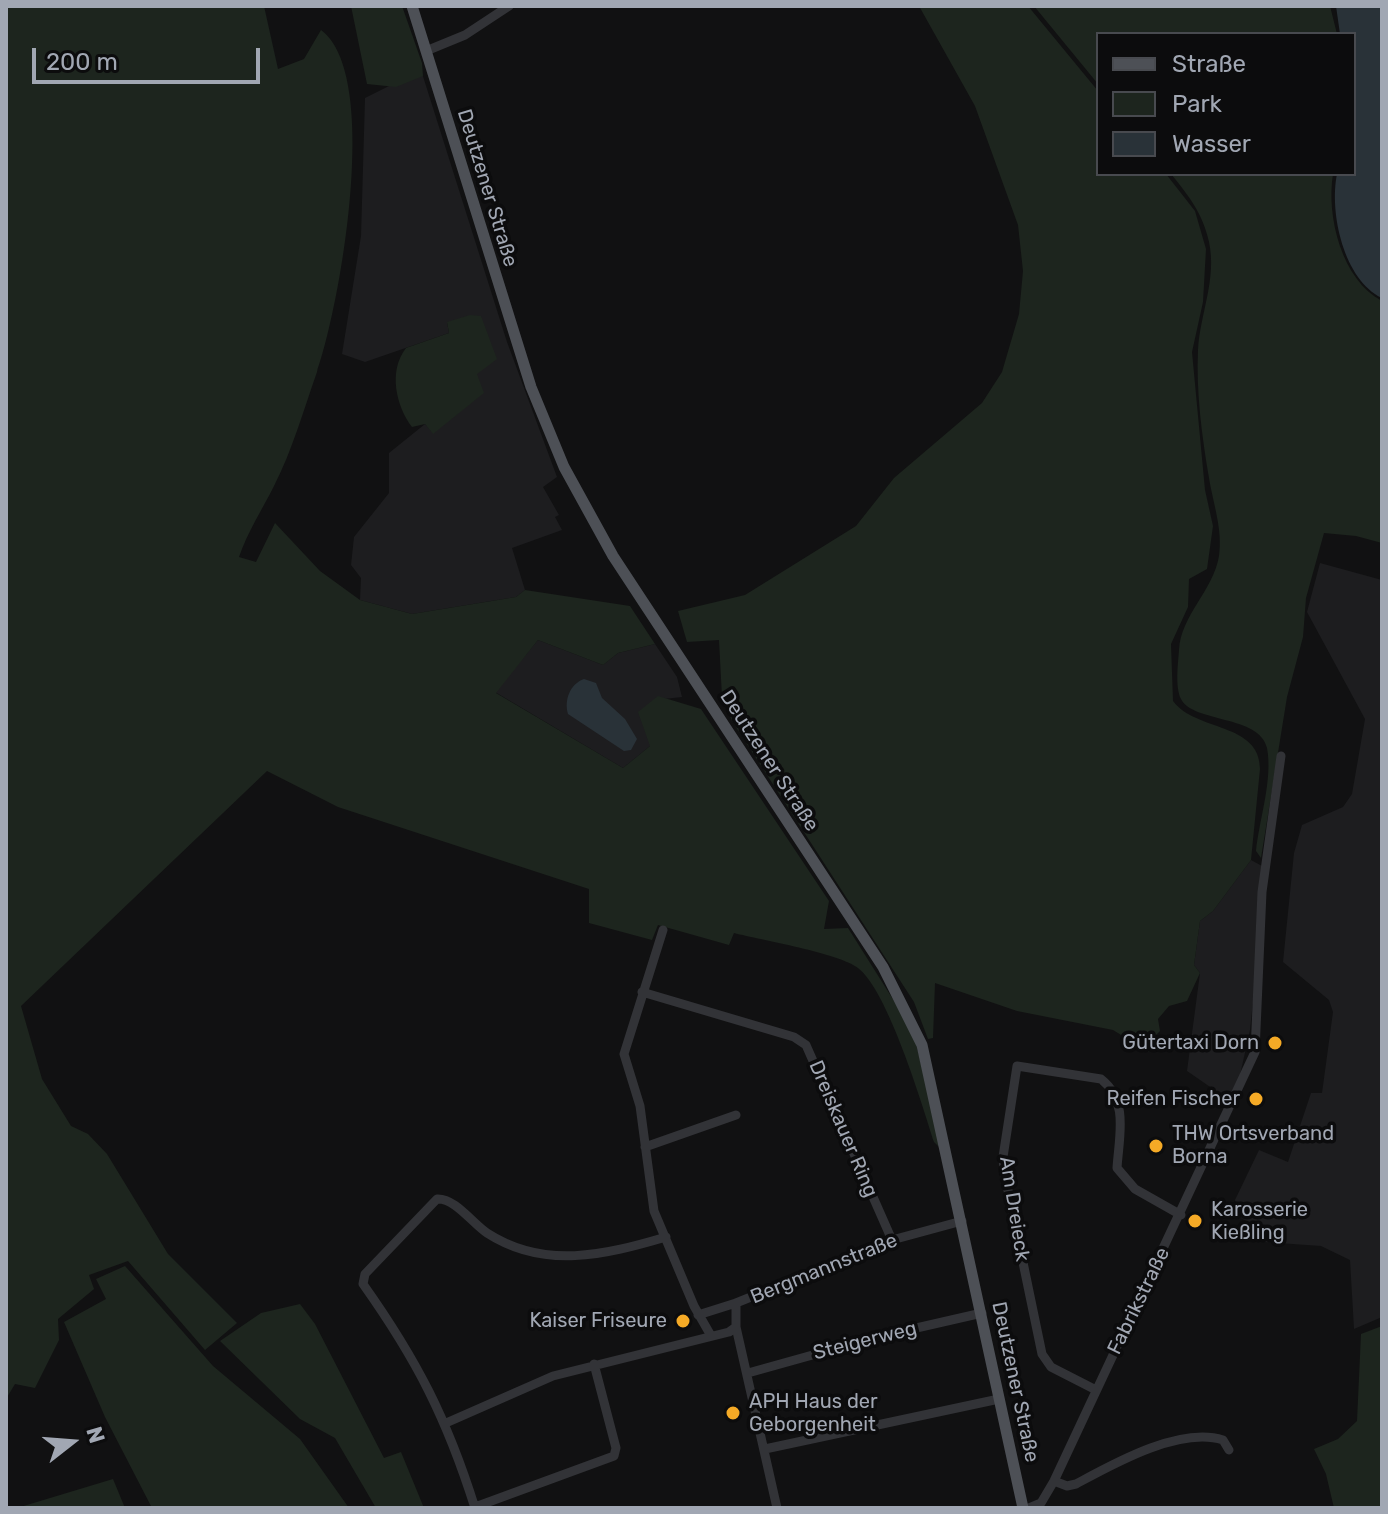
<!DOCTYPE html>
<html>
<head>
<meta charset="utf-8">
<style>
  body { margin:0 }
  #map { position:relative; width:1388px; height:1514px; overflow:hidden; background:#111112; font-family:Rubik,sans-serif }
  canvas { display:block }
  .frame { position:absolute; inset:0; border:8px solid #a1a7b3; pointer-events:none }
  .legend { position:absolute; left:1096px; top:32px; width:260px; height:144px; box-sizing:border-box; background:#0c0c0d; border:2px solid #484a4f; margin:0; padding:10px 14px; list-style:none; font-size:24px; color:#a1a7b3 }
  .legend li { display:flex; align-items:center; gap:16px; height:40px }
  .legend b { width:40px; border:2px solid #484a4f }
  .north { position:absolute; left:32px; top:1402px; width:80px; height:80px; -webkit-text-stroke:6px #0c0c0d; paint-order:stroke; rotate:73deg; font-size:22px; font-weight:700; line-height:32px; text-align:center; color:#a1a7b3 }
  .north::after { content:''; display:block; margin:auto; width:28px; height:36px; background:#a1a7b3; clip-path:polygon(50% 0,100% 100%,50% 72%,0 100%) }
  .scale { position:absolute; left:32px; top:48px; width:228px; height:36px; box-sizing:border-box; border:4px solid #a1a7b3; border-top:0; padding-left:10px; font-size:24px; line-height:28px; white-space:nowrap; color:#a1a7b3; -webkit-text-stroke:6px #0c0c0d; paint-order:stroke }
</style>
</head>
<body>
<div id="map">
<canvas width="1388" height="1514"></canvas>
<div class="frame"></div>
<ul class="legend">
<li><b style="height:10px;background:#4d5056"></b>Straße</li>
<li><b style="height:22px;background:#1d251e"></b>Park</li>
<li><b style="height:22px;background:#293238"></b>Wasser</li>
</ul>
<div class="north">N</div>
<div class="scale">200 m</div>
</div>
<script>
const ctx = document.querySelector('canvas').getContext('2d');
ctx.lineJoin = 'round';
function paint(path, color) { ctx.fillStyle = color; ctx.fill(path, 'evenodd'); }
function trace(path, color, width, dash) { ctx.strokeStyle = color; ctx.lineWidth = width; ctx.lineCap = dash ? 'butt' : 'round'; ctx.setLineDash(dash || []); ctx.stroke(path); }
function label(font, color, halo, rows, align = 'center') {
  ctx.font = font + ' Rubik,sans-serif'; ctx.lineWidth = 7; ctx.setLineDash([]); ctx.textBaseline = 'middle'; ctx.strokeStyle = halo; ctx.fillStyle = color; for (const [text, x, y, turn = 0] of rows) {
    ctx.save(); ctx.translate(x, y); ctx.rotate((+turn || 0) * Math.PI / 180); ctx.textAlign = isNaN(turn) ? turn : align; if (halo) ctx.strokeText(text, 0, 0); ctx.fillText(text, 0, 0); ctx.restore();
  }
}
const built = new Path2D(`
  M421,70l86,272 50,135 -14,10 16,28 -4,2 7,13 -50,18 13,42 -9,7 -104,17 -52,-14 1,-22 -10,-13 3,-28 35,-44v-40l36,-29 8,9 50,-40 -36,-71 2,11 -84,29 -23,-8 19,-118 4,-138z
  M1320,563l62,17v737l-28,12 -4,-69 -29,-14 -71,-5 2,-17 -11,-6 -6,-18 24,-50 29,12 23,-69h11l11,-81 -4,-12 -46,-38 11,-109 8,-28 41,-18 9,-13 13,-75 -58,-107z
  M538,640l65,25 15,-12 37,-9 22,33 5,20 -18,2 -14,47 -27,22 -128,-76z
  M1251,860l11,6 -3,79 -9,85 -10,45 -11,25 -42,-29 13,-98 -6,-8 6,-44 13,-10z`);
const green = new Path2D(`
  M6,6h258l14,63 26,-10 17,-29c61,45 19,277 -4,342 -13,37 -25,79 -43,114 -12,24 -26,45 -35,71l17,5 19,-39 45,48 40,29 52,14 104,-17 9,-7 105,16 25,38 -37,9 -15,12 -65,-25 -42,53 127,75 27,-22 -12,-34 20,-16 43,13 128,192 -5,28 24,-1 65,103 29,119 -8,-8c-12,-38 -46,-151 -76,-174 -19,-15 -97,-28 -124,-35l-5,12 -71,-20 -6,15 -63,-17v-34l-251,-82 -71,-36 -246,235 21,73 29,47 17,8 19,20 61,100 69,69 -32,27 -77,-89 -39,14 5,14 -36,30 1,21 -24,48 -20,-4 -9,15z
  M351,6h51l20,57 1,13 -27,11 -29,-3z
  M919,6h109l70,85v83h68l29,37 11,38 -3,53 -11,50 13,138 8,36 -6,43 -18,10 -1,28 -17,37 2,57c23,31 87,21 87,68l-9,91 -38,51 -13,10 -6,44 6,8 -13,28 -18,5 -11,13 2,12 -8,8 -3,13 -36,-22 -96,-19 -82,-28 -2,55 -5,1 -14,-37 -182,-281 -10,-24 -3,-57 -32,2 -9,-31 67,-16 111,-69 38,-48 88,-75 20,-31 17,-58 4,-43 -5,-46 -43,-119z
  M1034,6h296l7,28h-239v50z
  M1171,174h162c-7,43 9,106 49,127v242l-26,-7 -32,-3 -18,65 -3,39 -16,60 -26,161 -5,-7c3,-31 17,-71 11,-103 -7,-33 -74,-25 -86,-49 -6,-12 -3,-35 -2,-49 2,-35 34,-59 40,-94 4,-26 -6,-53 -10,-78 -7,-41 -13,-86 -11,-128 2,-36 19,-71 11,-108 -6,-28 -20,-46 -38,-68z
  M470,315l11,1 16,43 -20,15 7,19 -51,41 -8,-10 -13,3c-16,-21 -24,-56 -6,-79l43,-15 -2,-11z
  M125,1266l88,100 87,73 49,69h-197l-47,-91 -41,-95 42,-23 -10,-20z
  M300,1304l15,20 69,134 17,-6 23,56h-48l-41,-70 -35,-19 -80,-78 41,-28z
  M1382,1326v182h-48l-8,-34 -12,-25 24,-10 19,-18 4,-87z
  M113,1479l12,29h-108z`);
const water = new Path2D(`
  M1336,6h46v292c-38,-18 -53,-85 -45,-124h17v-140h-14z
  M584,679l12,4 6,15 23,21 12,20 -6,11 -7,1 -56,-37c-4,-14 2,-30 16,-35z`);
const minor = new Path2D(`
  M426,51l39,-16 44,-29
  M663,930l-39,124 16,52 14,105 40,95 16,28
  M642,992l152,45 12,8 86,195
  M645,1147l91,-32
  M698,1315l38,-12 156,-63 70,-19
  M736,1327l41,181
  M748,1373l129,-36 105,-24
  M1096,1390l-45,-23 -9,-13 -38,-183 -1,-14 14,-91 84,13c28,22 18,57 16,89l18,21 46,26
  M446,1423l107,-47 176,-44 7,-5v-24
  M765,1449l234,-50
  M1054,1481l13,5 9,-2c37,-20 104,-58 147,-44l6,10
  M475,1507l139,-51 2,-8 -22,-84
  M475,1508c-28,-89 -58,-148 -112,-224l2,-10 72,-75c18,-1 35,24 50,34 57,37 118,22 179,4
  M1029,1508l12,-5 13,-22 201,-429 7,-160 19,-136`);
const major = new Path2D(`
  M412,6l119,381 33,80 49,89 270,411 39,78 101,463`);
const markers = [
  [1275,1043,8,"#f5aa26"],
  [1256,1099,8,"#f5aa26"],
  [1156,1146,8,"#f5aa26"],
  [1195,1221,8,"#f5aa26"],
  [683,1321,8,"#f5aa26"],
  [733,1413,8,"#f5aa26"]
];
const streetNames = [
  ["Deutzener Straße",487,188,73],
  ["Deutzener Straße",769,761,57],
  ["Dreiskauer Ring",843,1129,67],
  ["Am Dreieck",1014,1209,81],
  ["Bergmannstraße",824,1269,-22],
  ["Fabrikstraße",1139,1301,-64],
  ["Steigerweg",865,1341,-14],
  ["Deutzener Straße",1015,1382,78]
];
const poiNames = [
  ["Gütertaxi Dorn",1259,1043],
  ["Reifen Fischer",1240,1099],
  ["THW Ortsverband",1172,1134,"left"],
  ["Borna",1172,1157,"left"],
  ["Karosserie",1211,1210,"left"],
  ["Kießling",1211,1233,"left"],
  ["Kaiser Friseure",667,1321],
  ["APH Haus der",749,1402,"left"],
  ["Geborgenheit",749,1425,"left"]
];
paint(built, '#1d1d1f');
paint(green, '#1d251e');
paint(water, '#293238');
trace(minor, '#323337', 9);
trace(major, '#4d5056', 11);
for (const [x, y, r, color] of markers) { const dot = new Path2D(); dot.arc(x, y, r, 0, 2 * Math.PI); ctx.fillStyle = color; ctx.fill(dot); trace(dot, '#0c0c0d', 3); }
label('20px', '#a1a7b3', '#0c0c0d', streetNames);
label('20px', '#a1a7b3', '#0c0c0d', poiNames, 'right');
</script>
</body>
</html>
